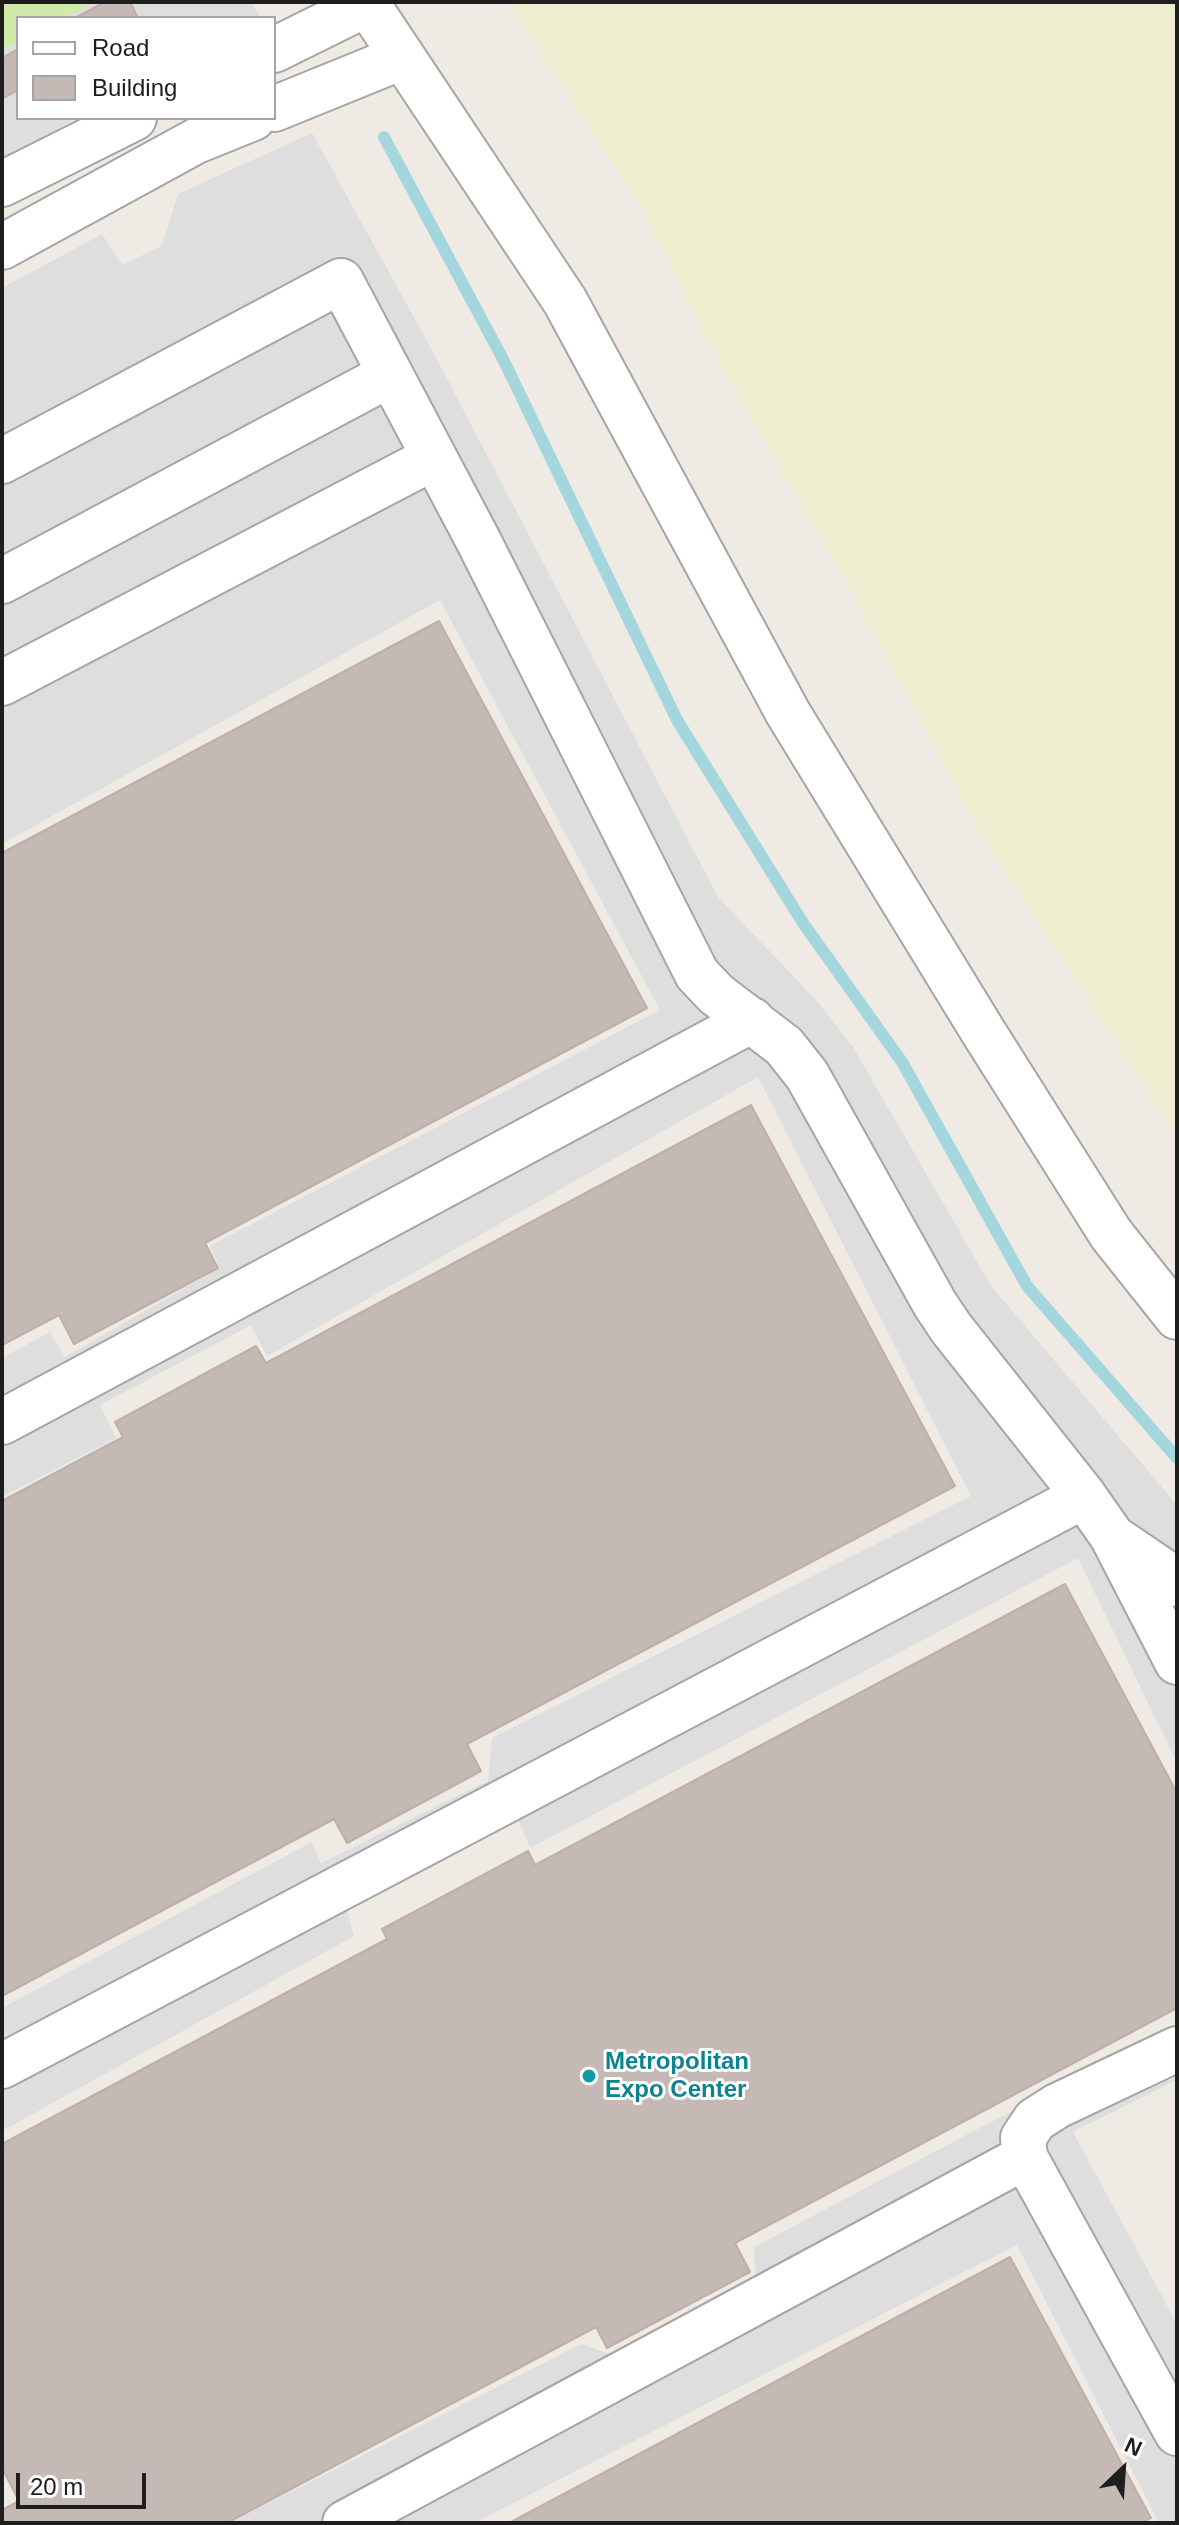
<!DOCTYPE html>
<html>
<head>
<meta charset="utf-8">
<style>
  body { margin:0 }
  #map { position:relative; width:1179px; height:2525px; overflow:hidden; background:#efeae4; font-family:Helvetica,sans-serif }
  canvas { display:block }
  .frame { position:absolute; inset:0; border:4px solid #1e1e1e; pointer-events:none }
  .legend { position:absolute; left:16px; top:16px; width:260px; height:104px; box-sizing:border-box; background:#fff; border:2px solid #a5a5a5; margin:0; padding:10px 14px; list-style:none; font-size:24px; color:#1e1e1e }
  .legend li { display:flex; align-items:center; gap:16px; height:40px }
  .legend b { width:40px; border:2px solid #a5a5a5 }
  .north { position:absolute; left:1083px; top:2429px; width:80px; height:80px; -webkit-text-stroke:6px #fff; paint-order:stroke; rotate:25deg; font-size:22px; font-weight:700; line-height:32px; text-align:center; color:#1e1e1e }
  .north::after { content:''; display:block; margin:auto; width:28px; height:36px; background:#1e1e1e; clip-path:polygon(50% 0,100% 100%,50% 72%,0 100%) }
  .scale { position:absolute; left:16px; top:2473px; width:130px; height:36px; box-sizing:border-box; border:4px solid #1e1e1e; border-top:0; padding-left:10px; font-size:24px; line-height:28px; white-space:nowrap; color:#1e1e1e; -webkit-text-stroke:6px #fff; paint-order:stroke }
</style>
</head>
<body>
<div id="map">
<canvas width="1179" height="2525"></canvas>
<div class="frame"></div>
<ul class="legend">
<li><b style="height:10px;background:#fff"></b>Road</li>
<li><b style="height:22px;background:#c4b9b4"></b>Building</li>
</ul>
<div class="north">N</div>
<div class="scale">20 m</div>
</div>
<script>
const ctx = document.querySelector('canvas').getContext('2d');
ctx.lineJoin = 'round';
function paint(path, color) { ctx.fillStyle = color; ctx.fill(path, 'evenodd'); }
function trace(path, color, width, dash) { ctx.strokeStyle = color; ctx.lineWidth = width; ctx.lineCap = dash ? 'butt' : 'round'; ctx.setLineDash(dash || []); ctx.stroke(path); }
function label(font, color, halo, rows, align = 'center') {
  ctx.font = font + ' Helvetica,sans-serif'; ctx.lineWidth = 6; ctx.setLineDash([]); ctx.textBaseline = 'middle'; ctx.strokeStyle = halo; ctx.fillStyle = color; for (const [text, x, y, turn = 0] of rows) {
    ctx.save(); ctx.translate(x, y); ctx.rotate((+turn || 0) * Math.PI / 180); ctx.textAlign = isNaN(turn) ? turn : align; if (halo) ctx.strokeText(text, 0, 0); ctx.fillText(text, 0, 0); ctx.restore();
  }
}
const farmland = new Path2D(`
  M508,2h669v1135l-195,-302 -136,-253 -119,-206 -85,-167z`);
const grass = new Path2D(`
  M2,2h93l-31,16h-46v24l-16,8z`);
const parking = new Path2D(`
  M95,2h157l7,13 -6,3h-189z
  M18,42v76h59l-75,43v-110z
  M312,133l120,217 286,547 99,104 36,46 138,239 186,219v258l-99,-205 -548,290 -17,-41 -169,94 10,35 -352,195v-123l310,-166 9,21 167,-82 4,-43 479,-242 -213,-419 -491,279 -16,-31 -151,80 16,33 -114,59v-139l48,-26 15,25 155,-89 -10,-22 450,-236 -220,-410 -438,244v-556l100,-54 20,31 40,-19 16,-52z
  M1177,2024v56l-104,52 104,192v199h-18l-142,-278 -543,278h-244l351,-179 29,10 146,-73 -2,-34z`);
const stream = new Path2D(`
  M384,137l120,224 173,359 126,203 99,139 125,224 150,172`);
const building = new Path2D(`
  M105,2h25l8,16h-63z
  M18,49v41l-16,9v-41z
  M439,621l208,387 -442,235 13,25 -144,76 -15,-29 -57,30v-492z
  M751,1105l204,381 -488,258 14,27 -134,72 -13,-24 -332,177v-495l121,-64 -8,-15 141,-76 10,17z
  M1065,1584l112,209v215l-442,235 15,29 -143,76 -11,-21 -369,196h-225v-13l17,-9 -17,-33v-324l385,-205 -5,-10 146,-78 7,14z
  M1010,2257l141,261 -9,5h-633z`);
const minor = new Path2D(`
  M366,2l199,299 223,412 196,320 127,201 66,83
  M274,50l93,-46
  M274,109l128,-52
  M2,184l132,-66
  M2,247l194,-106 57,-23
  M2,461l339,-180 137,259 219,434 19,20 68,52 23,29 128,229 16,24 133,168 28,40 65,126
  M2,581l387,-206
  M2,683l431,-225
  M2,1422l750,-402
  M1117,1540l53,36 7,8
  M1177,2049l-120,57 -22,14 -12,18 2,19 152,276
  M2,2066l1082,-570
  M345,2523l680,-366`);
const markers = [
  [589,2076,8,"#0f9aa8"]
];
const cultureNames = [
  ["Metropolitan",605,2062],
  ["Expo Center",605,2090]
];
paint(farmland, '#eeedcf');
paint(grass, '#d0eaaa');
paint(parking, '#dedede');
trace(stream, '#a4d7dd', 12);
paint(building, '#c4b9b4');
trace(building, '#c1afa7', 2);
trace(minor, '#a5a5a5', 48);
trace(minor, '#fff', 44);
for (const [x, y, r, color] of markers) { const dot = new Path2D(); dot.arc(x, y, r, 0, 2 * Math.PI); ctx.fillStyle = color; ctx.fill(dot); trace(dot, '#fff', 3); }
label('bold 24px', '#0d838f', '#fff', cultureNames, 'left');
</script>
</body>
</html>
